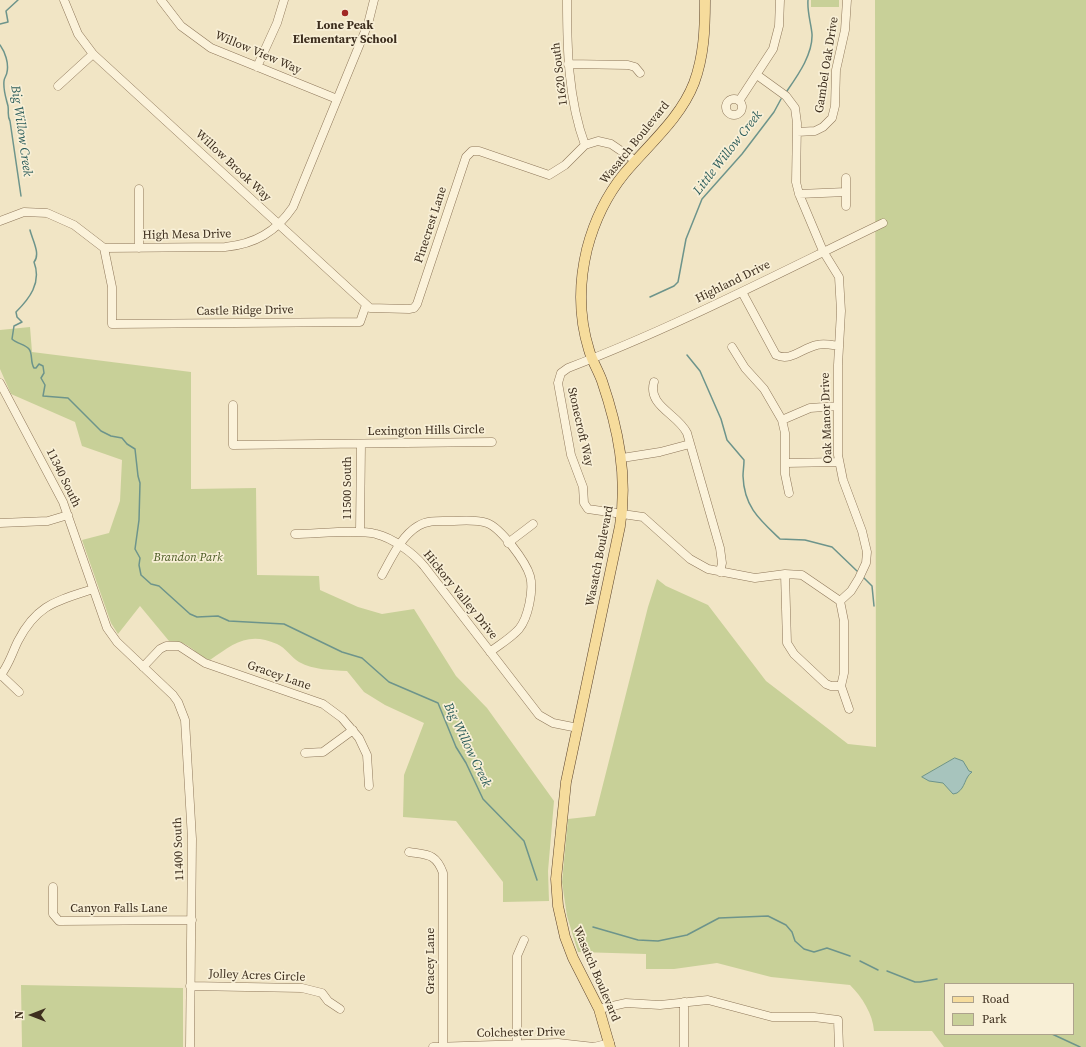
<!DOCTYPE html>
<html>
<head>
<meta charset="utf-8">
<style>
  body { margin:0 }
  #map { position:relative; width:1086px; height:1047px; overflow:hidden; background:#f1e5c5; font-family:"Source Serif 4",serif }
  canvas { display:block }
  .legend { position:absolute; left:944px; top:983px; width:130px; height:52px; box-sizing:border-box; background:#f8efd6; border:1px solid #ada28c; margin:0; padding:5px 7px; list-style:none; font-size:12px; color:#3d2e1e }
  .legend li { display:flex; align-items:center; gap:8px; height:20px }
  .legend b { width:20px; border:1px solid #ada28c }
  .north { position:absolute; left:12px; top:995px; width:40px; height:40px; -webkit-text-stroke:3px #f8efd6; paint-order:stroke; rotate:270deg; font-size:11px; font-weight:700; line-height:16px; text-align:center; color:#3d2e1e }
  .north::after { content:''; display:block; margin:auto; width:14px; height:18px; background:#3d2e1e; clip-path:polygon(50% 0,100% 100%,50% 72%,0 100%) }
</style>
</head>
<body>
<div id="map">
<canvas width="1086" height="1047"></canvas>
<ul class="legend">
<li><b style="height:5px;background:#f6dc9c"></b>Road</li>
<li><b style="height:11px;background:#c8d098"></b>Park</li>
</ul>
<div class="north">N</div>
</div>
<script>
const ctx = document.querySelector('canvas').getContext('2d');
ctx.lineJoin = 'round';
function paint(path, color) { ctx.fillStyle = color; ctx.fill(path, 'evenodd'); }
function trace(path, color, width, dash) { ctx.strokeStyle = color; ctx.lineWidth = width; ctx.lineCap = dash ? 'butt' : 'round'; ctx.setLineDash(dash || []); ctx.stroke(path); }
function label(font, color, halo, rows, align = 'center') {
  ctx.font = font + ' "Source Serif 4",serif'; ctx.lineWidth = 3.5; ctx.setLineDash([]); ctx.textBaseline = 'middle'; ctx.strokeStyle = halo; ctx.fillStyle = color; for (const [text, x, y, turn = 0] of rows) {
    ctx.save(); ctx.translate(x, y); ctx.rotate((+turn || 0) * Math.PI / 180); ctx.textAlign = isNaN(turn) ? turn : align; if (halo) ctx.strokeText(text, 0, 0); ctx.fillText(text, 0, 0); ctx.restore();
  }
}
const green = new Path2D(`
  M811,0h28v7h-28z
  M875,0h211v1047h-142l-12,-16h-58c-1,-17 -12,-34 -24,-46l-79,-8 -54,-14 -43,6h-28v-15l-68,-2 -11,-36 -5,-34 6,-63 27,-3 53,-209 9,-28 9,7 42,19 58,76 82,63 28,3zM945,984h128v50h-128z
  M30,327l2,25 159,20v117l65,-1 1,87 62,1 1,14 38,17 24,7 32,-5 42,67 31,32 67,93 -6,70 1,30 -46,1v-20l-47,-61 -53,-4 1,-42 20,-52 -39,-18 -21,-13 -17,-21c-17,-1 -33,-1 -48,-9 -8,-5 -13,-14 -22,-18 -29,-13 -44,0 -67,16 -18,-7 -19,-19 -41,-19l-29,-35 -22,28 -7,-11 -29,-83 27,-7 11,-32 2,-41 -40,-14 -7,-24 -64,-28 -11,-25v-39z
  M21,985l162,3v59h-161z`);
const water = new Path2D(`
  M955,758l8,3 6,10 3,1c-8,6 -6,15 -15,21l-4,1 -10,-11 -14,-2 -7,-4z`);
const stream = new Path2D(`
  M0,24l8,-2 -2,-11 12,-11
  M0,45c5,7 9,18 7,27 0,3 -3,6 -3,9 -1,9 2,17 4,25 1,6 -1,10 2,15l11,75
  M787,91c11,-16 26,-37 25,-57 -1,-11 -5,-22 -4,-34
  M30,230c2,9 11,24 4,32 8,21 -5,37 -18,50l1,5 5,5 -8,4 -2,13c5,5 13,5 17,10 4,5 1,13 5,19h2l3,-4 4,2 1,7 -3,5 4,7 -2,11 25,2 33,33 10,5 11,2 5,6 8,5 3,27 2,7 -1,37 -4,29 5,9 -1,7 2,10 10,9 8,2 31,28 7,3 21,-1 11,5 55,3 58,28 20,6 27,24 49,21 18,44 10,16 17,36 41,42 13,39
  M650,297l24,-11 4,-4 8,-43 16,-40 40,-45 32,-42 7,-13
  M687,355l13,16 21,48 6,21 17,20c0,6 -1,11 -1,16 1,31 17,44 37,63l25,1 27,7 25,24
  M864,578l8,8 2,20
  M593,927l45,13 20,1 29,-6 32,-17 49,-2 18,9 6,7 3,9 9,8 10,3 13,-4 23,8
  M860,961l18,9
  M887,971l28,11h5l17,-3
  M1052,1034l28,13`);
const minor = new Path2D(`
  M64,0l14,34 15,20 277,254 39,1 5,-1 3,-4 49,-147 6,-6h7l70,24 16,-10 20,-20 13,-4 13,3 25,17
  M161,0l20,26 30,22 126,51
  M567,0c0,48 1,99 18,145
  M568,64l60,1 7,2 5,6
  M257,67l20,-44 7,-23
  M757,75l29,21 9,12 2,15 -1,59 3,12 24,57 16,26 2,34 -3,54v90l5,25 19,51 5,21 -1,11 -7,15 -8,13 -11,10
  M58,86l35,-32
  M726 107a8 8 0 1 1 16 0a8 8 0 1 1-16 0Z
  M739,101l34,-52 6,-23 1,-26
  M797,132l18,-1 8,-4 9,-9 3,-12 1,-36 9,-40 2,-30
  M846,178v28
  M139,189v59
  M799,194l47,-2
  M0,221l24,-9 23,1 27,12 30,23 121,-1c30,-3 51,-15 68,-40l75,-183 6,-24
  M104,248l8,39v37l248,-2 6,-17
  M742,292l34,63c15,7 26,-7 41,-10 7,-2 15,0 22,1
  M732,347l13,21 19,21 18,31 3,13v41l4,19
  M654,382c-7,24 24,32 33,51l33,115 2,15 -2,9
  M0,383l63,119 44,126 10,14 56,53 5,7 7,18 7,119 -2,208
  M233,405v40l259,-3
  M782,420l28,-12 28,-2
  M622,458l38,-6 30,-8
  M786,463l53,-1
  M0,523l48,-2 20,-6
  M360,532l1,-88
  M295,534c21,0 63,-5 81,0 17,4 37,19 48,32l115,149 14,8 25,5
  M508,543l25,-19
  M785,574l2,69 7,11 32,30 5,2h10
  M382,575c9,-16 19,-39 36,-49 9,-6 21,-5 32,-5 12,0 25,-2 37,2 14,5 39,39 43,53 4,14 -2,42 -11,53 -8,9 -20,16 -29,23
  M840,601l-38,-26 -17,-1 -30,4 -47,-9 -18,-10 -47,-42 -55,-8 -4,-6 -1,-16 -12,-32 -13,-72 3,-10 7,-5c108,-41 211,-95 315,-145
  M840,601l4,20v52l-3,13 8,23
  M143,667l17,-18 6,-3h13l26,17 118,41 19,14 17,20 8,17 2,31
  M1,675l18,17
  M0,676c9,-11 12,-23 18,-35 19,-37 39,-40 75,-52
  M305,753l18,-1 30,-22
  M409,852c18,3 27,1 34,21v173
  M53,887v27l6,7 133,-1
  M190,986l112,2 20,5 6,8 12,8
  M684,1002v45
  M599,1009l27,-6 34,2 48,-5 64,17h42l24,3 1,27
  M517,1044v-88l7,-16
  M433,1047l125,-4 36,4 16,-4`);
const major = new Path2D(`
  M610,1047l-11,-38 -26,-51 -8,-21 -7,-31 -2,-27 10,-97 54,-256c8,-50 -2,-98 -18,-145 -4,-11 -10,-20 -13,-31 -10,-32 -10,-68 -2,-101 7,-27 20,-54 37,-75 24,-29 56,-55 70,-91 10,-27 11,-54 11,-83`);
const markers = [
  [345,13,4,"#a12825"]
];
const poiNames = [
  ["Lone Peak",345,26],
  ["Elementary School",345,40]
];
const streetNames = [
  ["Willow View Way",258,53,23],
  ["Gambel Oak Drive",827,65,-81],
  ["11620 South",560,74,-97],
  ["Wasatch Boulevard",635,143,-51],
  ["Willow Brook Way",233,166,43],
  ["Pinecrest Lane",431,225,-72],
  ["High Mesa Drive",187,235,-1],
  ["Highland Drive",733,282,-26],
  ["Castle Ridge Drive",245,311,-1],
  ["Oak Manor Drive",827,418,-92],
  ["Stonecroft Way",580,427,77],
  ["Lexington Hills Circle",426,431,-1],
  ["11340 South",63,478,64],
  ["11500 South",348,488,-90],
  ["Wasatch Boulevard",600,556,-79],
  ["Hickory Valley Drive",460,595,51],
  ["Gracey Lane",279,676,19],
  ["11400 South",179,849,-92],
  ["Canyon Falls Lane",119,909],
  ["Gracey Lane",431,961,-90],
  ["Wasatch Boulevard",596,974,67],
  ["Jolley Acres Circle",257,976,2],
  ["Colchester Drive",521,1033,-1]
];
const parkNames = [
  ["Brandon Park",188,558]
];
const waterNames = [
  ["Big Willow Creek",21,131,82],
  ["Little Willow Creek",728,153,-52],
  ["Big Willow Creek",467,745,64]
];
paint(green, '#c8d098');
paint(water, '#a7c4bd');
trace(water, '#6d948b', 1);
trace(stream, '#6d948b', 1.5);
trace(minor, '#8e775a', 9);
trace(major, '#5c442e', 11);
trace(minor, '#fbf2da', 8);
trace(major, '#f6dc9c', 10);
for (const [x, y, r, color] of markers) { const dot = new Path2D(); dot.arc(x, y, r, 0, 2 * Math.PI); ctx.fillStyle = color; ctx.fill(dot); trace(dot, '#f8efd6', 1.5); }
label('bold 12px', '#3d2e1e', '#f8efd6', poiNames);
label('12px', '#3d2e1e', '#f8efd6', streetNames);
label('italic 12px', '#4b5b24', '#f8efd6', parkNames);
label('italic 13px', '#2d5e5c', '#f8efd6', waterNames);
</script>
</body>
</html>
